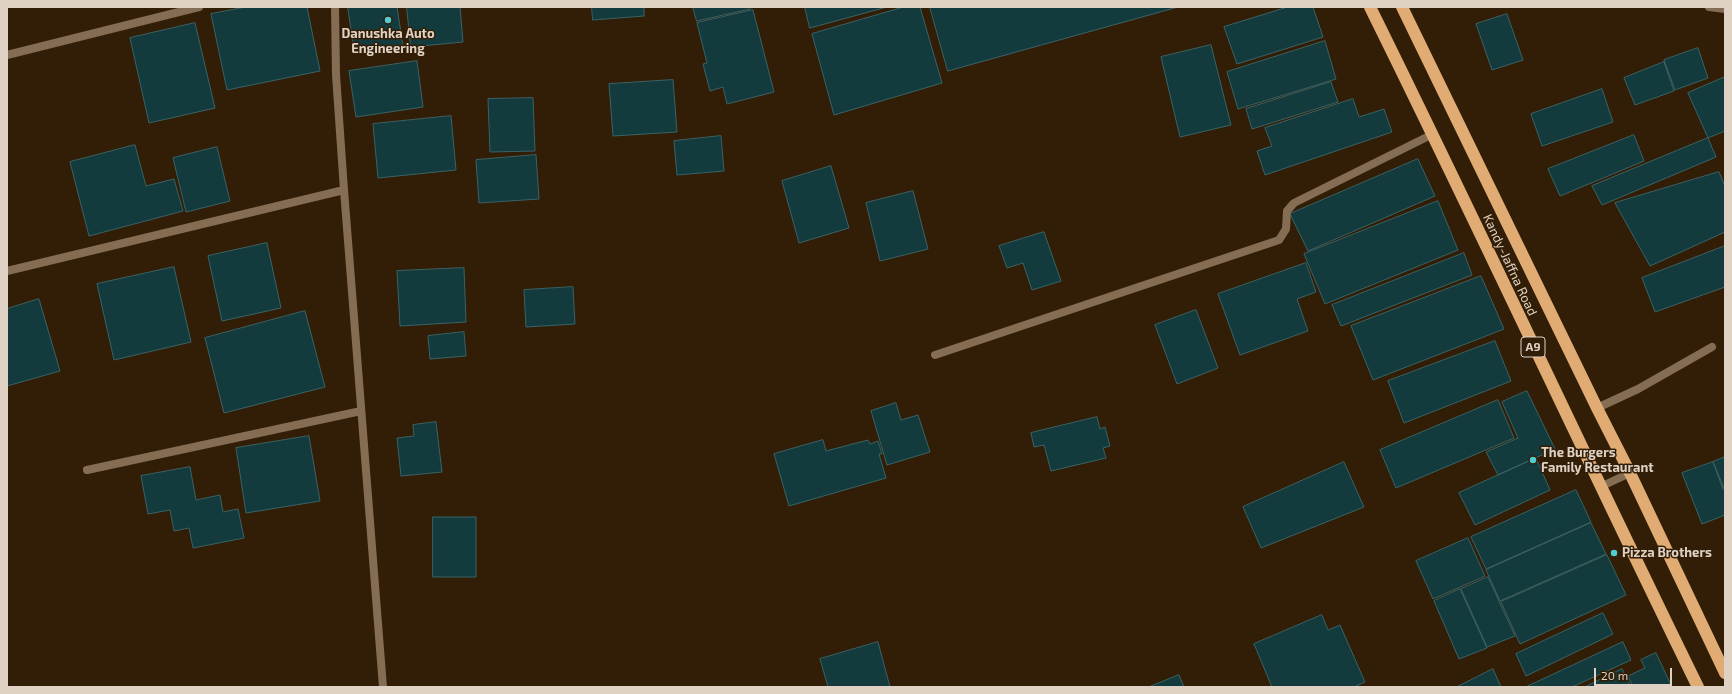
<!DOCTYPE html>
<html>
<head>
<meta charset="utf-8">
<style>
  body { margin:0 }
  #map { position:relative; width:1732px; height:694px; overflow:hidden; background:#321e06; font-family:"Exo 2",sans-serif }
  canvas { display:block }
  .frame { position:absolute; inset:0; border:8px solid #dfd1c3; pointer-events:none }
  .scale { position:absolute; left:1594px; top:668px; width:78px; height:18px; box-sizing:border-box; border:2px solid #dfd1c3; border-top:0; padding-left:5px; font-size:12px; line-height:14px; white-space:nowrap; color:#dfd1c3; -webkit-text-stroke:3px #321e06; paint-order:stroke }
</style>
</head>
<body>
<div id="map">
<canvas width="1732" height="694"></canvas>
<div class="frame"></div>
<div class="scale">20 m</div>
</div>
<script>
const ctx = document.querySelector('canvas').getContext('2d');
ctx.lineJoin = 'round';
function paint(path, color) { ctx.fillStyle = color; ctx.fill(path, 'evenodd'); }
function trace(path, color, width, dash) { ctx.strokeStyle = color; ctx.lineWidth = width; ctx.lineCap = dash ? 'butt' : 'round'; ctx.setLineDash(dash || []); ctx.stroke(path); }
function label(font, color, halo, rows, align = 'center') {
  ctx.font = font + ' "Exo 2",sans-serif'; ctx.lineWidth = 3; ctx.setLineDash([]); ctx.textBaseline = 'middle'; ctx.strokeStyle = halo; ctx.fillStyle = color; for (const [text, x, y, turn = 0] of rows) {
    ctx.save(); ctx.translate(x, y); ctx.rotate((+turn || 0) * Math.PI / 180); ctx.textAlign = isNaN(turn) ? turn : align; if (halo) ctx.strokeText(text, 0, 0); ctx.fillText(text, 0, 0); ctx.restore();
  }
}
const building = new Path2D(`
  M246,7h61l13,64 -93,19 -16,-76z
  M348,7h49l6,39 -48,7z
  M407,7h53l3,35 -52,5z
  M592,7h52v9l-51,4z
  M693,7h57v2l-53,12z
  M805,7h82l-77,21z
  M904,7h16l22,76 -108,32 -22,-81z
  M930,7h248l-230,64z
  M1288,7h25l10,30 -86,27 -13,-37z
  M753,10l21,82 -47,12 -4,-17 -13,4 -7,-27 4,-1 -10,-40z
  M1507,14l16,46 -31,10 -16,-46z
  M195,23l20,85 -66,15 -19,-85z
  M1325,41l11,38 -98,30 -11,-37z
  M1211,45l20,80 -51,12 -19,-80z
  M1698,48l10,30 -33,12 -11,-30z
  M417,61l6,46 -67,10 -7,-46z
  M1664,62l10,29 -39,14 -11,-27z
  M1725,77v54l-17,7 -20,-45z
  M673,80l4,52 -64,4 -4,-52z
  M1331,82l7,20 -86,27 -6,-20z
  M1602,89l11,33 -71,24 -11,-32z
  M533,98l2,53 -45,1 -2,-53z
  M1353,99l6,18 25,-8 8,23 -127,43 -8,-24 15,-5 -7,-18z
  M451,116l5,54 -78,8 -5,-54z
  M1634,135l10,26 -84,35 -12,-27z
  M721,136l3,35 -47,4 -3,-34z
  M1708,138l8,19 -114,48 -10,-19z
  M135,145l11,41 28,-7 9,32 -94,25 -19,-74z
  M217,147l13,54 -44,11 -13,-54z
  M536,155l3,44 -60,4 -3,-43z
  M1418,159l17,37 -127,55 -18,-37z
  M831,166l18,62 -50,15 -17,-62z
  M1719,172l6,14v46l-75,34 -35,-63z
  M913,191l15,58 -48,12 -14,-58z
  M1438,201l20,49 -133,54 -21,-50z
  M1044,232l17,49 -29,9 -9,-27 -16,5 -8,-22z
  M267,243l14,65 -59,13 -14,-65z
  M1725,246v41l-70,25 -13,-34z
  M1464,253l8,22 -131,51 -9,-21z
  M1306,263l10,29 -19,7 11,32 -68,24 -22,-61z
  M174,267l17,75 -77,18 -17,-76z
  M464,268l2,54 -66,4 -3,-55z
  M1481,276l23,53 -131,51 -22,-54z
  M573,287l2,37 -49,3 -2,-37z
  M39,299l21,72 -53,15v-77z
  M1196,310l22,58 -41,16 -22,-59z
  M305,311l20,76 -101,26 -19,-75z
  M464,332l2,24 -36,3 -2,-23z
  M1495,341l16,40 -107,42 -16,-42z
  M1527,391l28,58 -57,26 -12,-23 32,-14 -16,-36z
  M1498,400l16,38 -118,50 -16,-38z
  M896,403l5,17 17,-5 12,37 -43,13 -16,-54z
  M1097,417l3,12 5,-2 5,19 -7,2 3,10 -55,13 -7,-26 -10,2 -3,-14z
  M436,422l6,50 -41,4 -4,-38 17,-2 -1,-11z
  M309,436l11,65 -74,12 -10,-65z
  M823,440l3,11 42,-11 2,4 8,-3 4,13h-3l7,24 -97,28 -15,-52z
  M1725,457v31h-1l-11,-26z
  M1536,458l14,32 -75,35 -16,-32z
  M1344,462l20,45 -103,41 -18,-41z
  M1713,462l10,27h2v26l-23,9 -20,-51z
  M190,467l6,33 24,-5 3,17 15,-3 6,29 -51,10 -4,-20 -15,3 -4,-21 -22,4 -7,-38z
  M1576,490l15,32 -105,47 -15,-32z
  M433,517h43v60h-43z
  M1591,523l15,31 -106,47 -14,-31z
  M1468,538l17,38 -52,23 -17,-38z
  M1607,555l19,40 -106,49 -19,-42z
  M1488,577l27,59 -28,11 -26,-58z
  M1460,589l27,59 -28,11 -25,-58z
  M1603,613l10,21 -87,42 -10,-22z
  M1322,615l6,15 12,-5 25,57 -11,5h-82l-18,-43z
  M878,642l12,45h-62l-8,-28z
  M1623,642l8,18 -59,27h-46z
  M1656,653l16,34h-39l-5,-11 17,-8 -4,-8z
  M1493,669l8,18h-44z
  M1622,669l9,18h-46z
  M1179,675l5,12h-35z`);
const lane = new Path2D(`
  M935,355l344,-115 7,-11 1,-18 7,-8 139,-69
  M1597,408l41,-19 74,-42
  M87,470l274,-59`);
const street = new Path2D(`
  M335,7l1,68 8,115 39,497
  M1709,7l16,2
  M7,55l192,-48
  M7,271l337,-81
  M1600,487l30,-14`);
const highway = new Path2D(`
  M1370,7c112,226 217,454 328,680
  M1402,7l195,401 33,65 95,200`);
const markers = [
  [388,20,4,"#51ccd3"],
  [1533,460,4,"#51ccd3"],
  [1614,553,4,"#51ccd3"]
];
const shields = [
  [1533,347,24]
];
const shieldNames = [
  ["A9",1533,347]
];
const poiNames = [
  ["Danushka Auto",388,34,"center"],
  ["Engineering",388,49,"center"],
  ["The Burgers",1541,453],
  ["Family Restaurant",1541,468],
  ["Pizza Brothers",1622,553]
];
const streetNames = [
  ["Kandy-Jaffna Road",1510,265,65]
];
paint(building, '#133b3d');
trace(building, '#396366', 1);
trace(lane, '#856d54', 8);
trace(street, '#856d54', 8);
trace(highway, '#e0ac74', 12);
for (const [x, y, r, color] of markers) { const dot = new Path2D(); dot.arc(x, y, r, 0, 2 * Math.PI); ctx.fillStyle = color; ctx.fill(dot); trace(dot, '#321e06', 1.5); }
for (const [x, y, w] of shields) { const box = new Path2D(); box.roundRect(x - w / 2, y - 10, w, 20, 3); ctx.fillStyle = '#321e06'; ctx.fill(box); trace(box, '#dfd1c3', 1); }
label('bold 12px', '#dfd1c3', null, shieldNames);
label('bold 13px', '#dfd1c3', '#321e06', poiNames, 'left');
label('13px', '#dfd1c3', '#321e06', streetNames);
</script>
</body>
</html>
